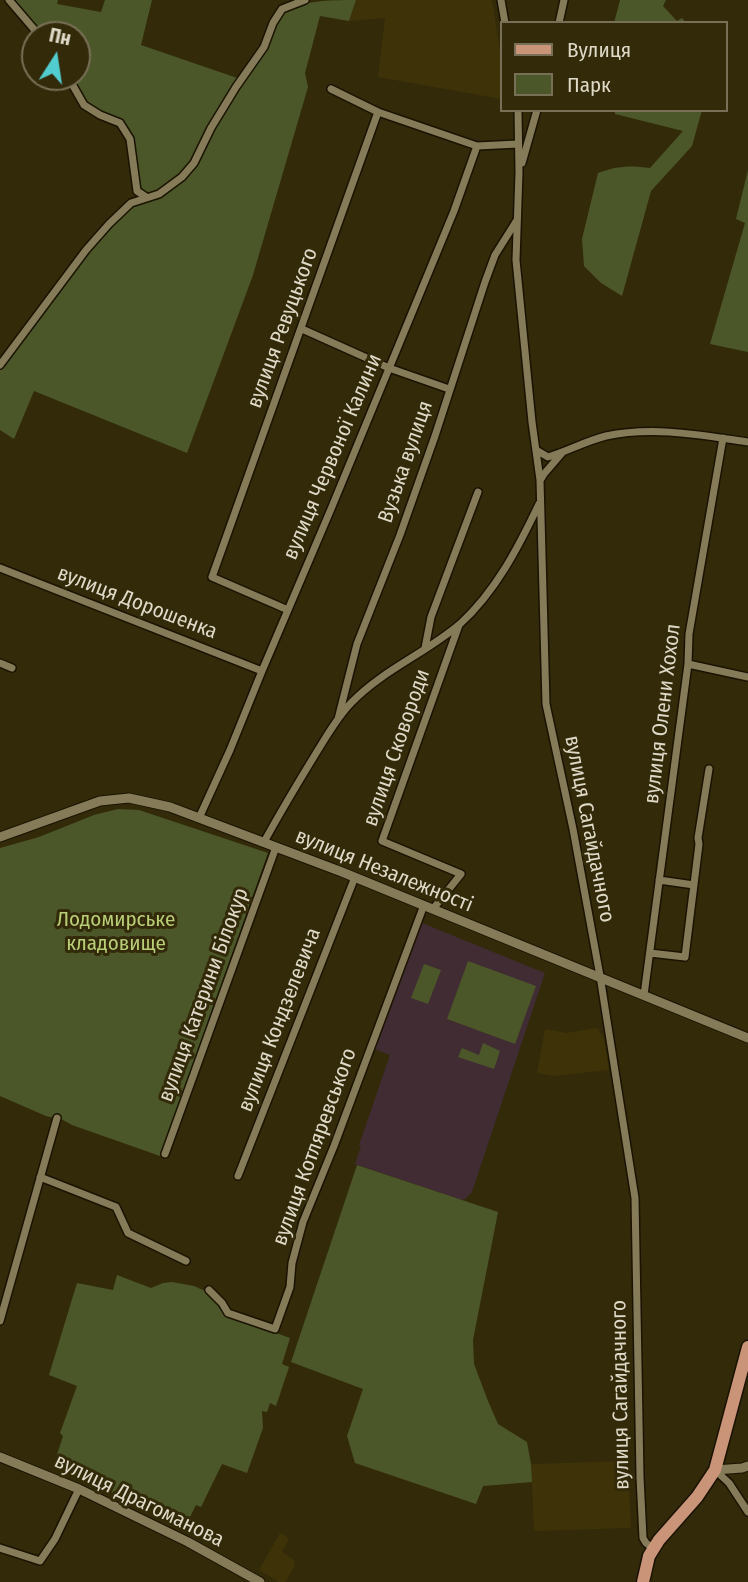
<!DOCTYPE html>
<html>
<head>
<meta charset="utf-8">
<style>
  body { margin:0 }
  #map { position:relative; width:748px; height:1582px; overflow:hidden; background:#332a0a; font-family:"Fira Sans Condensed",sans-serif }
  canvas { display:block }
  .legend { position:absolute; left:500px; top:21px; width:228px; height:91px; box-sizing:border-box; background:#332a0a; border:2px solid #787056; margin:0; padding:9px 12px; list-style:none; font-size:21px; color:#dfdac8 }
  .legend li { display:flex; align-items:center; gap:14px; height:35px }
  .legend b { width:35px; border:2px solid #787056 }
  .north { position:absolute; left:21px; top:21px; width:70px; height:70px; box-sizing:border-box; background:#332a0a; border:2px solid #787056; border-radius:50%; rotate:12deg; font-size:19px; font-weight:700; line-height:28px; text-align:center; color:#dfdac8 }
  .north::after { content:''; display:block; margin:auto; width:24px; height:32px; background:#52cdcf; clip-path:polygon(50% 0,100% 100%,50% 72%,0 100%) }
</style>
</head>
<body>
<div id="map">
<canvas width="748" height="1582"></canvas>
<ul class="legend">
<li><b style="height:9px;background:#c99478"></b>Вулиця</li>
<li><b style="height:19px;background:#4c5729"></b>Парк</li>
</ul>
<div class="north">Пн</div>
</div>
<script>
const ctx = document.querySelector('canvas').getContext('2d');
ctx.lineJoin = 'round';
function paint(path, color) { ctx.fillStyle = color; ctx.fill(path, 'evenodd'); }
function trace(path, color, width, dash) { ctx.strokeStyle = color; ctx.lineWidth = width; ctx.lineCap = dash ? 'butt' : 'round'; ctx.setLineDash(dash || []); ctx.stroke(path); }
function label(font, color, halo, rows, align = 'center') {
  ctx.font = font + ' "Fira Sans Condensed",sans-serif'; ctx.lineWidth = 6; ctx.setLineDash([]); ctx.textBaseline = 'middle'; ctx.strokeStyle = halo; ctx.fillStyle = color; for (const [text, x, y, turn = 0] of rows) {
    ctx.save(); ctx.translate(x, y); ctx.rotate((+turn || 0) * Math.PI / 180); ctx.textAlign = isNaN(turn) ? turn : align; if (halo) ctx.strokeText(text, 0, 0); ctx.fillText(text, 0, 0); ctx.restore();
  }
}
const built = new Path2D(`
  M356,0h136l9,57v42l-123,-22 7,-59 -36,3z
  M597,1028l7,11 5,31 -56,6 -16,-3 8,-44 21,4z
  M628,1461l3,67 -97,3 -3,-67z
  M280,1533l9,5 -7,14 11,7 2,7 -10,16h-6l-20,-12z`);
const education = new Path2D(`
  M422,923l123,50 -73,219 -7,7 -4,1 -106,-36 6,-18 -2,-1 31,-90 -16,-6z`);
const green = new Path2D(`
  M14,0h44l-1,4 44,8 4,-12h47l-11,45 102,35c8,-14 31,-64 43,-70 22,-10 46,-10 70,-10l-7,21 -29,-5 -15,57 3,14 -55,188 -66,178 -153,-62 -20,48 -14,-9v-61l64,-87 40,-49 17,-17 14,-10 18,-7v-6h-9l-5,-3 -4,-31 -14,-37 -36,-19 -14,-26h6v-42h-35z
  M620,0h46l-3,6 14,15 5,-3 4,5h-72z
  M615,110h87l-10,36 -41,45 -29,105 -21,-13 -17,-17 -2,-27 16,-66c18,-7 32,-8 52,-5l33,-37 -68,-17z
  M748,170v182l-38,-8 35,-121 -9,-4z
  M118,809l21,1 129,43 -108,303 -88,-31 -9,-5 -17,-4 -46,-20v-248l39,-11 55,-22z
  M468,961l68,25 -21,58 -68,-25z
  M424,964l17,6 -13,34 -17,-6z
  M483,1043l17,8 -6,18 -36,-12 4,-9 17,7z
  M357,1165l141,47 -25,128 1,24 14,37 10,23 29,18 4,22 1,18 -49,4 -7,18 -121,-41 -8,-27 16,-47 -72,-27z
  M117,1275l34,13 12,-5 9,-1 22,4 9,4 12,10 11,15 64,23 -8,26 7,3 -13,39 -6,-3 -3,9 -5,-1 1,17 -16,45 -25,-9 -21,43 -5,-2 -12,24 -12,-7 1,-5 -14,-7 -3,5 -102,-51 9,-28 -3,-3 17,-47 -28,-11 28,-92 36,7z`);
const minor = new Path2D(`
  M9,0l30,35
  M501,0l4,23
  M559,23l5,-23
  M68,77l16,28 16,10 20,8 10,16 7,52 9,6
  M331,89l47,23
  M518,110l1,62 -3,88 16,162 8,58 6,224 27,125 27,147 35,222 5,279 3,61 3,5 8,6
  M522,163l15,-53
  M302,329l87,39 60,21
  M0,365l86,-115 23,-26 22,-21 28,-9 23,-17 12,-14 17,-35 25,-41 28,-40 9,-24 9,-14 23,-9
  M536,450l12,7c20,-6 38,-16 58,-21 47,-10 94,-1 142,6
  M541,479l3,-5 18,-21
  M0,568l262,103
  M288,610l-76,-33 166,-465 99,34
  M425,648l6,-31 47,-125
  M0,663l12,5
  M688,664l60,13
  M338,719l19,-75 43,-109 35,-99 50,-154 10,-27 22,-35
  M199,818l31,-68 32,-79 69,-162 123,-298 23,-65 41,-2
  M264,842c17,-31 35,-61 54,-92 10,-16 20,-34 34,-48 31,-32 74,-49 108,-78 36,-33 58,-76 79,-120
  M659,880l35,5
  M433,909l28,-35 -79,-33 77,-216
  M650,953l35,4 14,-113 -1,-6 11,-69
  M644,995l44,-331 1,-30 34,-196
  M165,1154l111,-307
  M238,1176l117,-299
  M40,1177l76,30 12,26 58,28
  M209,1290l13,13 6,10 47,16 15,-42 2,-24 11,-41 31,-76 90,-241
  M0,1321l57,-203
  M715,1470l14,13 19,29
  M0,1548l40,13 15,-22 24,-50`);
const tertiary = new Path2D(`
  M0,837l100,-36 29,-3 41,9 172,65 406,166
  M0,1457l79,32 109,53 72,40
  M715,1470l27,-2 6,-2`);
const primary = new Path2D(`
  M643,1582l6,-26 10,-16 38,-43 18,-27 33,-123`);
const streetNames = [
  ["вулиця Ревуцького",283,328,-70],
  ["вулиця Червоної Калини",333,457,-67],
  ["Вузька вулиця",406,462,-71],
  ["вулиця Дорошенка",137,603,21],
  ["вулиця Олени Хохол",663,714,-83],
  ["вулиця Сковороди",397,748,-71],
  ["вулиця Сагайдачного",589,829,79],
  ["вулиця Незалежності",384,871,22],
  ["вулиця Катерини Білокур",204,995,-70],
  ["вулиця Кондзелевича",280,1020,-69],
  ["вулиця Котляревського",315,1147,-70],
  ["вулиця Сагайдачного",621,1395,-91],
  ["вулиця Драгоманова",139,1501,26]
];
const parkNames = [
  ["Лодомирське",116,920],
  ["кладовище",116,944]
];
paint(built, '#3e3208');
paint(education, '#402c32');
paint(green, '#4c5729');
trace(minor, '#1a1300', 10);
trace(tertiary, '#1a1300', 11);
trace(primary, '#1a1300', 15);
trace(minor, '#857b59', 7);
trace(tertiary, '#857b59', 9);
trace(primary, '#c99478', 12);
label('21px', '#dfdac8', '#332a0a', streetNames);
label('21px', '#b9cf76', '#332a0a', parkNames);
</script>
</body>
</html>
